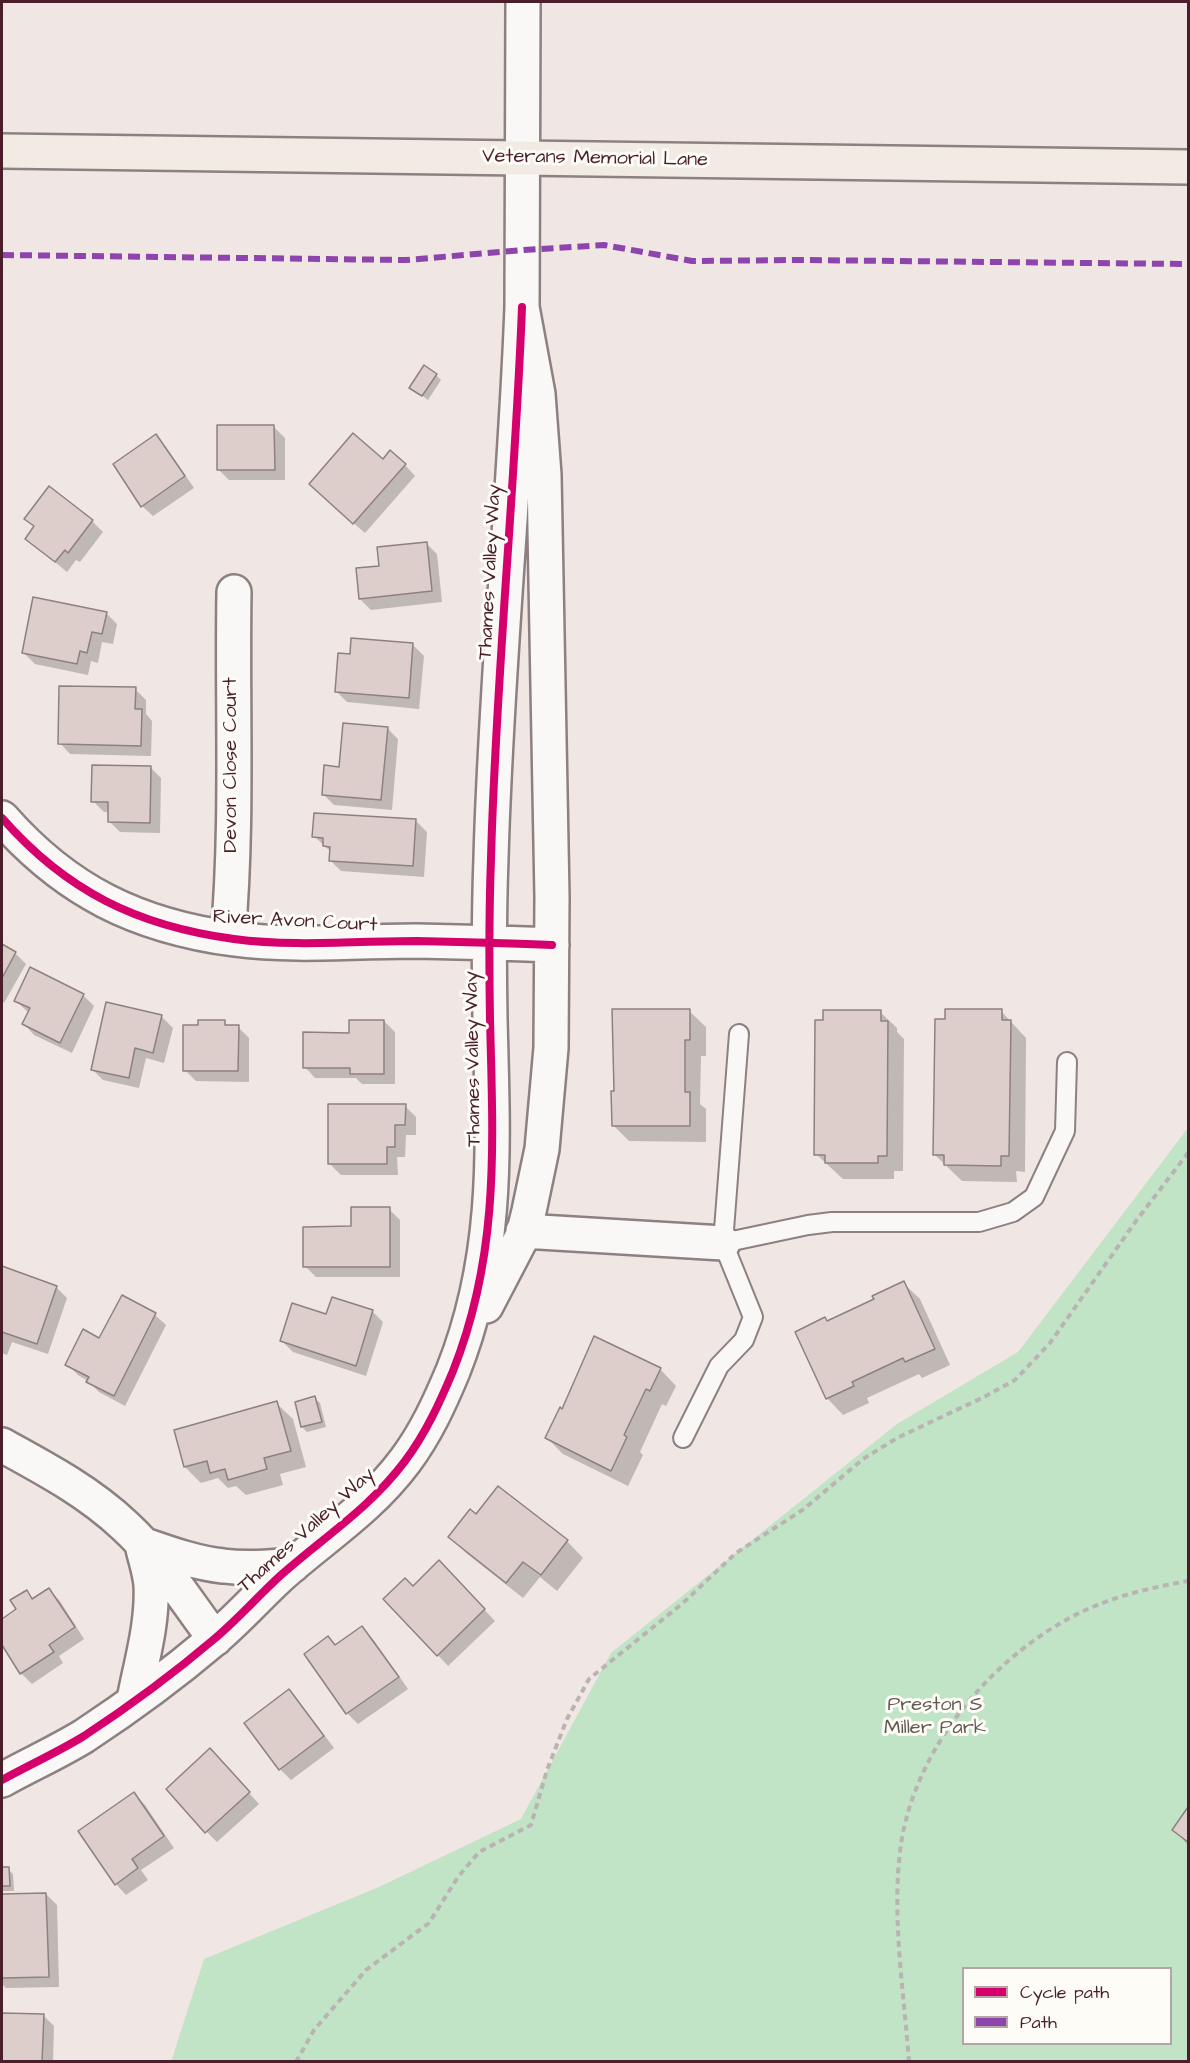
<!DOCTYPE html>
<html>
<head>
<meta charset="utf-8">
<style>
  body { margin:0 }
  #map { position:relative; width:1190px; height:2063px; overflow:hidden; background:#f0e6e3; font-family:"Architects Daughter",sans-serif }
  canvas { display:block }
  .frame { position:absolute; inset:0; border:3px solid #4a1f2b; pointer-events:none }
  .legend { position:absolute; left:962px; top:1967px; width:210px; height:78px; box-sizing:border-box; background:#fdfcf7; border:2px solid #b5a4a5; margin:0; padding:8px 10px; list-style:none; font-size:18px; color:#4a1f2b }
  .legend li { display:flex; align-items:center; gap:12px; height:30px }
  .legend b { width:30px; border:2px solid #b5a4a5 }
</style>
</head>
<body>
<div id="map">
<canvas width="1190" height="2063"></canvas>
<div class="frame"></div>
<ul class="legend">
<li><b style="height:8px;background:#d6006c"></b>Cycle path</li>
<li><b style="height:8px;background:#8e44ad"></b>Path</li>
</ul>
</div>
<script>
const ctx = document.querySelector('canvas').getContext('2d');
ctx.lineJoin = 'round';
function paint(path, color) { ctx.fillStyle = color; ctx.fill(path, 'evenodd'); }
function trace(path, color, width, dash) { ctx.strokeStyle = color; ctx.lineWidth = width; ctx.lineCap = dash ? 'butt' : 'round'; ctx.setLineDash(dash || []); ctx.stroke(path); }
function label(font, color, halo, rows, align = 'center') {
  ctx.font = font + ' "Architects Daughter",sans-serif'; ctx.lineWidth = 6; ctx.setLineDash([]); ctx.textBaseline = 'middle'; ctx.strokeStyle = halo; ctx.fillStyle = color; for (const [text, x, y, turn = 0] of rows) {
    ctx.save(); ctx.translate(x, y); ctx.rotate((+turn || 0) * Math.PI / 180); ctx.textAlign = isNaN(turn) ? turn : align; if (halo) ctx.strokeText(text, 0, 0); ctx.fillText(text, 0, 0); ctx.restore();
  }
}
const green = new Path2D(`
  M1188,1128v933l-1017,1 33,-103 175,-72 142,-68 90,-166 286,-229 121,-72zM964,1968h206v76h-206z`);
const shadow = new Path2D(`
  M436,375l5,5 -13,20 -17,-13z
  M274,427l11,11v42h-56l-11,-11z
  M155,436l11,11 28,41 -41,28 -11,-10z
  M383,462l22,3 10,11 -50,57 -44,-38z
  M26,518l66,3 11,11 -23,30 -4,-2 -9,12 -40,-33 8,-11z
  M426,543l11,11 5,48 -71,8 -11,-11 20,-32z
  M106,613l11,11 -4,20 -11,-2 -4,21 -7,-2 -3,14 -53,-11 -11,-11z
  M413,645l11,11 -5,53 -72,-7 -11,-11 15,-35z
  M135,689l11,11v14l6,7 -1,35 -81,-2 -10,-11z
  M387,728l11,11 -6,71 -58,-5 -11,-11z
  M150,767l11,11 -1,55 -40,-1 -11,-11v-9h-5l-11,-11z
  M416,821l11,11 -3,45 -83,-6 -11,-11 1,-8 -17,-16z
  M2,946l13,7 11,11 -22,39 -2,-2z
  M83,995l11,11 -22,47 -38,-18 -10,-11 5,-11 -13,-12z
  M107,1004l55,13 11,11 -9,35 -18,-5 -7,30 -36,-8 -11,-11z
  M689,1011l17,16v29h-5l-1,48 6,5v33l-77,-1 -16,-16z
  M1001,1011l25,27 -1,134 -9,-1 1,11 -55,-1 -27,-26z
  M880,1012l17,16v4l7,7 -1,132h-9v8h-51l-27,-25z
  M384,1021l11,11v52h-33l-6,-6h-41l-10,-11 45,-33z
  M224,1022l5,5h9l11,11v44l-53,-1 -11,-11 15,-43z
  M405,1106l11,11v18h-10l-1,22h-8l1,18h-57l-11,-11z
  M389,1209l11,11v57h-84l-11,-11 47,-38z
  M3,1268l53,19 11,11 -19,56 -36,-12 -5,13 -5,-2z
  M903,1283l17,16 30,66 -28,13 -3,-4 -52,24 2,5 -26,12 -16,-17 1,-75 48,-23z
  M122,1297l33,18 11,10 -41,81 -26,-14 -11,-11 -10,-6 -11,-11 33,-24z
  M372,1311l11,11 -17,54 -73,-24 -11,-11z
  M660,1369l16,17 -10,20 -4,-2 -22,48 3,3 -15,31 -65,-32 -16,-16 16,-27z
  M314,1398l6,5 6,24 -19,5 -5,-5z
  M276,1403l17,16 13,48 -26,7 3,11 -37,10 -10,-9 -8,2 -10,-10 -17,5 -16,-16z
  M477,1516l90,25 16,17 -26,33 -17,-14 -17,21 -57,-45 -16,-16z
  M450,1573l45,48 -47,45 -10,-11 -25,-67z
  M49,1590l11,11 24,38 -25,17 4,7 -31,21 -11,-11 -19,-30v-22l16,-11 8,-18 8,7z
  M362,1628l11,11 35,50 -50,35 -11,-11 -41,-59 30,-8z
  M288,1691l11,11 35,46 -43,32 -11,-11 -34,-46z
  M220,1761l39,43 -42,38 -11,-11z
  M134,1794l11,11 29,43 -33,22 7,10 -22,15 -10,-11z
  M1188,1809v36l-14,-15z
  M2,1869h6l5,5 1,17h-12z
  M46,1894l11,11 2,82 -53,1 -4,-4v-88z
  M2,2014l41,1 11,11 -1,36h-51z`);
const building = new Path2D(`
  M424,365l13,9 -15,22 -13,-8z
  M217,425h57l1,45h-58z
  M353,433l30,26 7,-9 16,14 -53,60 -44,-40z
  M156,434l29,42 -44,31 -28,-43z
  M49,486l44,34 -25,33 -3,-3 -10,12 -30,-23 9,-13 -10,-7z
  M427,542l5,49 -73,8 -3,-31 23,-2 -2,-19z
  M33,597l74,15 -5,22 -10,-2 -5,21 -7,-2 -3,13 -55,-11z
  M351,638l62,5 -4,55 -74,-6 3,-39 12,1z
  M59,686l77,1 -1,22h7l-1,37 -83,-2z
  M343,723l45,4 -7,73 -59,-5 2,-30 15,2z
  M92,765l59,1 -1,57 -42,-1v-20h-17z
  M314,813l102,6 -3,47 -84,-5 1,-14 -7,-1v-8l-11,-1z
  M2,944l14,8 -14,26z
  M30,967l54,27 -24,49 -38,-19 8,-16 -16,-7z
  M106,1002l56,13 -9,38 -18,-5 -6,30 -38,-8z
  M612,1009h78v31h-5v52h5v34h-78l-1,-35h3z
  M945,1009h57v11h9l-2,136h-8v10l-57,-1v-10h-11l2,-136h10z
  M823,1010h58v11h7l-1,135h-9v7h-53v-8h-11l1,-135h8z
  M198,1020h27v5h14l-1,46h-55v-46h15z
  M349,1020h35v54h-34v-6h-47v-36l46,1z
  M328,1104h78l-1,21h-10v22h-8v17h-59z
  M351,1207h39v60h-87v-40l48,-1z
  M2,1266l55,20 -20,58 -35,-12z
  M904,1281l31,68 -30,13 -2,-4 -51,24 2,4 -28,13 -31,-67 30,-15 2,4 47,-22 -2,-3z
  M122,1295l34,18 -42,83 -28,-14 3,-5 -24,-12 18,-36 16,9z
  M332,1297l41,13 -17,56 -76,-25 12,-38 34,11z
  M594,1336l67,32 -11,23 -4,-2 -22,46 3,2 -16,34 -66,-33 15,-31 2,2z
  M315,1396l7,26 -21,5 -6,-25z
  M277,1401l14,50 -27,7 3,11 -39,11 -3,-11 -15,4 -3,-12 -23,6 -10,-37z
  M498,1486l70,54 -27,35 -18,-13 -17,21 -58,-46 22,-28 6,5z
  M439,1560l46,49 -48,47 -54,-57 22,-21 8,8z
  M49,1588l26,39 -26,18 5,7 -34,22 -18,-29v-26l14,-10 -6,-9 17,-10 5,9z
  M362,1626l37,51 -53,37 -42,-60 24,-18 7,9z
  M289,1689l35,47 -45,34 -35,-47z
  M210,1748l40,44 -45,41 -39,-44z
  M134,1792l30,44 -32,23 6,9 -23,17 -37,-54z
  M1188,1807v35l-16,-12z
  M2,1867h7l1,19h-8z
  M46,1893l3,84 -47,1v-84z
  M2,2013l42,1 -2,48h-40z`);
const path = new Path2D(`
  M296,2062l18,-32 52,-60 63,-47 29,-46 21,-25 52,-27 16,-55 20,-51 22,-40 94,-76 53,-50 68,-44 59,-50 34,-21 87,-41 31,-17 35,-37 86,-122 52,-68
  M909,2062c-5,-71 -19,-153 -7,-224 18,-102 106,-200 203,-236 27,-10 55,-16 83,-21`);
const lane = new Path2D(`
  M723,1243l85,-18 24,-3h147l34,-10 21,-15 31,-66 2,-69
  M683,1438l36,-72 25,-26 9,-23 -30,-74 16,-209`);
const street = new Path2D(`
  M2,818c64,73 135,108 232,121 59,8 121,2 182,2 45,1 90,2 136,4
  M228,937c10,-114 4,-230 6,-345
  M523,1231l200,12
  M486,1306l37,-71 6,-24 13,-62 9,-101 1,-151 -8,-422 -6,-81 -16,-87 1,-305
  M2,1445c44,24 87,47 123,81 35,32 61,75 90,113
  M142,1544c26,9 53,19 81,22 23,3 46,1 70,-1
  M134,1700c7,-37 19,-76 17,-115 -1,-12 -5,-24 -8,-36
  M2,1780c27,-15 56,-28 82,-44 44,-29 89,-62 129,-96 24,-20 45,-44 68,-65 44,-39 88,-66 124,-114 21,-28 35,-59 48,-90 47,-118 40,-228 37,-352 -1,-54 -1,-107 1,-161 5,-184 24,-367 31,-551`);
const primary = new Path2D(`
  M2,151l1186,16`);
const quiet = new Path2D(`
  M2,255l404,5 118,-10 80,-5 88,16 107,-1 389,4`);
const cycleway = new Path2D(`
  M2,818c64,73 135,108 232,121 59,8 121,2 182,2 45,1 90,2 136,4
  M2,1780c27,-15 56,-28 82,-44 44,-29 89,-62 129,-96 24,-20 45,-44 68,-65 44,-39 88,-66 124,-114 21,-28 35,-59 48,-90 47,-118 40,-228 37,-352 -1,-54 -1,-107 1,-161 5,-184 24,-367 31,-551`);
const streetNames = [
  ["Veterans Memorial Lane",595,159,1],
  ["Thames Valley Way",491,572,-87],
  ["Devon Close Court",232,765,-90],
  ["River Avon Court",295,922,3],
  ["Thames Valley Way",474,1059,-91],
  ["Thames Valley Way",307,1531,-42]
];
const parkNames = [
  ["Preston S",935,1706],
  ["Miller Park",935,1729]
];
paint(green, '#c1e3c6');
paint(shadow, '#0003');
paint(building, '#dececb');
trace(building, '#8d8081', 1.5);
trace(lane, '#8d8081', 22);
trace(street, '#8d8081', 38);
trace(primary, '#8d8081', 38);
trace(path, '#b9b3b3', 4, [6, 4.5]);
trace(lane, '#f9f8f6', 18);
trace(street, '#f9f8f6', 33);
trace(primary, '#f1ebe4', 33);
trace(quiet, '#8e44ad', 6, [12, 6]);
trace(cycleway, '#d6006c', 8);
label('20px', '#4a1f2b', '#fdfcf7', streetNames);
label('20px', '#625952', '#fdfcf7', parkNames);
</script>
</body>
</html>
